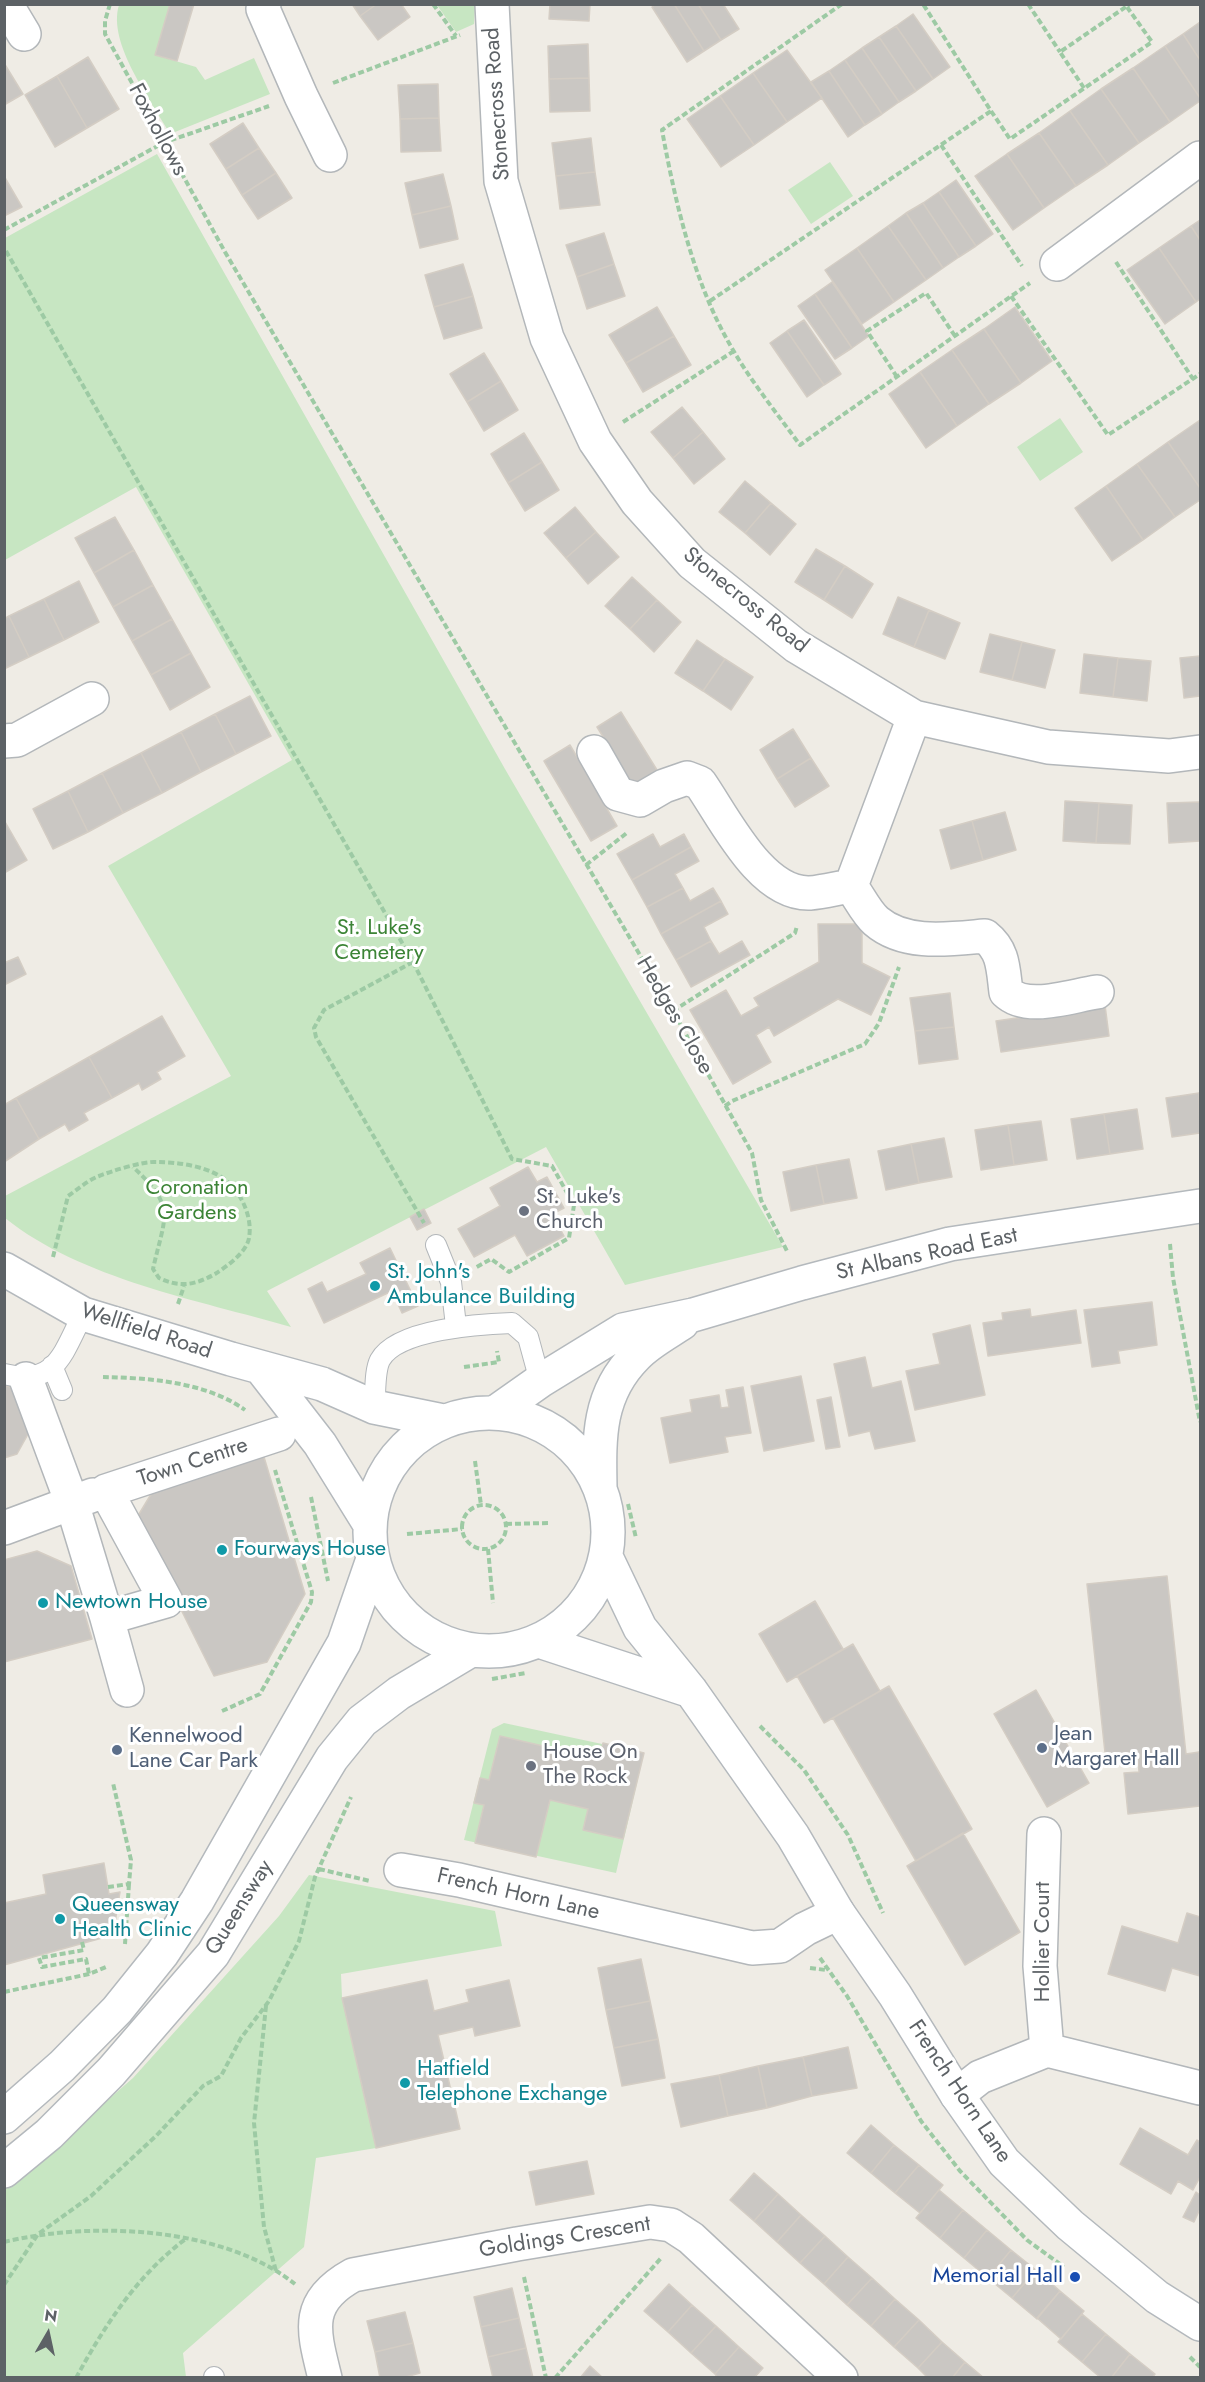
<!DOCTYPE html>
<html>
<head>
<meta charset="utf-8">
<style>
  body { margin:0 }
  #map { position:relative; width:1205px; height:2382px; overflow:hidden; background:#efece5; font-family:Jost,sans-serif }
  canvas { display:block }
  .frame { position:absolute; inset:0; border:6px solid #5d6266; pointer-events:none }
  .north { position:absolute; left:18px; top:2304px; width:60px; height:60px; -webkit-text-stroke:4px #fff; paint-order:stroke; rotate:9deg; font-size:16px; font-weight:700; line-height:24px; text-align:center; color:#5d6266 }
  .north::after { content:''; display:block; margin:auto; width:21px; height:27px; background:#5d6266; clip-path:polygon(50% 0,100% 100%,50% 72%,0 100%) }
</style>
</head>
<body>
<div id="map">
<canvas width="1205" height="2382"></canvas>
<div class="frame"></div>
<div class="north">N</div>
</div>
<script>
const ctx = document.querySelector('canvas').getContext('2d');
ctx.lineJoin = 'round';
function paint(path, color) { ctx.fillStyle = color; ctx.fill(path, 'evenodd'); }
function trace(path, color, width, dash) { ctx.strokeStyle = color; ctx.lineWidth = width; ctx.lineCap = dash ? 'butt' : 'round'; ctx.setLineDash(dash || []); ctx.stroke(path); }
function label(font, color, halo, rows, align = 'center') {
  ctx.font = font + ' Jost,sans-serif'; ctx.lineWidth = 6; ctx.setLineDash([]); ctx.textBaseline = 'middle'; ctx.strokeStyle = halo; ctx.fillStyle = color; for (const [text, x, y, turn = 0] of rows) {
    ctx.save(); ctx.translate(x, y); ctx.rotate((+turn || 0) * Math.PI / 180); ctx.textAlign = isNaN(turn) ? turn : align; if (halo) ctx.strokeText(text, 0, 0); ctx.fillText(text, 0, 0); ctx.restore();
  }
}
const green = new Path2D(`
  M119,5h51l-15,50 41,12 9,13 49,-22 16,36 -100,40c-19,-34 -63,-91 -51,-129z
  M437,5h38l-1,19 -18,8z
  M157,154l348,615 278,478 -158,38 -79,-138 -279,144 24,36c-93,-27 -210,-48 -286,-109v-22l226,-120 -123,-210 184,-106 -156,-273 -131,73v-322z
  M830,162l23,34 -42,28 -23,-34z
  M1060,418l23,34 -43,29 -23,-34z
  M504,1723l140,30 -28,120 -152,-33 28,-111z
  M309,1875l186,36 7,35 -161,28 1,24 34,150 -60,10 -12,89 -121,106 3,24h-181l-1,-187 129,-112 146,-162z`);
const building = new Path2D(`
  M170,4h24l-17,57 -22,-6z
  M352,4h25l-17,12z
  M377,4h24l9,13 -32,23 -18,-24z
  M550,4h40l-1,17 -40,-2z
  M656,4h18l30,47 -17,11 -35,-55z
  M674,4h24l23,36 -17,11z
  M698,4h25l16,25 -18,11z
  M913,14l37,53 -17,12 -37,-53z
  M1200,22v38l-17,-26z
  M896,26l37,53 -17,12 -37,-54z
  M1183,34l17,26v38l-35,-52z
  M879,37l37,54 -17,11 -37,-54z
  M588,44l1,34 -40,1 -1,-33z
  M1165,46l35,52v3l-30,21 -37,-54z
  M862,48l37,54 -17,12 -37,-54z
  M787,50l35,48 -35,24 -34,-49z
  M88,57l31,52 -32,19 -30,-52z
  M845,60l37,54 -17,11 -36,-54z
  M4,63l19,31 -19,11z
  M1133,68l37,54 -31,21 -38,-54z
  M829,71l36,54 -17,12 -37,-55z
  M753,73l34,49 -33,23 -34,-49z
  M57,76l30,52 -32,19 -30,-52z
  M589,78l1,33 -40,1 -1,-33z
  M438,84l1,34 -39,1 -2,-34z
  M1101,89l38,54 -31,22 -38,-54z
  M720,96l34,49 -33,22 -34,-48z
  M1070,111l38,54 -32,21 -37,-53z
  M439,118l2,33 -40,1 -1,-33z
  M243,123l16,25 -33,21 -16,-25z
  M1039,133l37,53 -32,22 -37,-54z
  M591,138l4,34 -39,4 -4,-33z
  M259,148l17,25 -34,22 -16,-26z
  M1007,154l37,54 -31,22 -38,-54z
  M595,172l5,33 -40,4 -4,-33z
  M276,173l16,25 -34,21 -16,-24z
  M443,174l8,32 -39,9 -7,-32z
  M4,176l18,31 -18,9z
  M956,180l37,54 -17,12 -37,-54z
  M939,192l37,54 -17,11 -36,-54z
  M923,203l36,54 -16,11 -37,-55z
  M451,206l7,33 -38,9 -8,-33z
  M906,213l37,55 -17,12 -38,-54z
  M1200,220v20l-9,-14z
  M888,226l38,54 -32,22 -37,-54z
  M1191,226l9,14v59l-4,3 -37,-54z
  M604,233l10,31 -37,13 -11,-32z
  M857,248l37,54 -32,22 -37,-54z
  M1159,248l37,54 -31,22 -38,-54z
  M463,264l10,32 -39,11 -9,-32z
  M614,264l11,32 -38,13 -10,-32z
  M832,282l37,54 -17,12 -37,-54z
  M815,294l37,54 -17,11 -37,-53z
  M473,296l9,32 -38,11 -10,-32z
  M657,307l17,29 -48,27 -17,-28z
  M1015,307l37,54 -31,22 -37,-54z
  M804,320l37,54 -17,11 -37,-54z
  M984,329l37,54 -32,21 -37,-54z
  M787,331l37,54 -17,12 -37,-54z
  M674,336l17,29 -48,27 -17,-29z
  M952,350l37,54 -32,22 -37,-54z
  M484,353l17,28 -34,21 -17,-28z
  M920,372l37,54 -31,22 -37,-54z
  M501,381l17,29 -34,21 -17,-29z
  M682,407l21,25 -30,26 -22,-26z
  M1200,420v68l-32,-46z
  M703,432l22,27 -31,25 -21,-26z
  M524,433l18,29 -34,21 -17,-29z
  M1168,442l32,46v12l-25,17 -38,-53z
  M542,462l17,28 -34,21 -17,-28z
  M1137,464l38,53 -32,23 -37,-54z
  M745,481l26,22 -26,30 -26,-21z
  M1106,486l37,54 -31,21 -37,-53z
  M771,503l25,21 -26,31 -25,-22z
  M575,507l21,25 -30,26 -22,-25z
  M115,517l19,33 -40,23 -19,-35z
  M596,532l23,25 -31,27 -22,-26z
  M816,549l29,17 -21,34 -29,-18z
  M134,550l19,35 -40,22 -19,-34z
  M845,566l28,18 -21,34 -28,-18z
  M632,577l25,23 -27,29 -25,-23z
  M79,581l20,41 -35,18 -20,-41z
  M153,585l19,34 -40,22 -19,-34z
  M898,597l31,13 -15,37 -31,-13z
  M44,599l20,41 -35,17 -20,-41z
  M657,600l24,22 -27,30 -24,-23z
  M929,610l31,13 -15,36 -31,-12z
  M9,616l20,41 -25,12v-50z
  M172,619l19,34 -40,22 -19,-34z
  M990,634l32,8 -10,38 -32,-8z
  M697,640l28,19 -22,32 -28,-18z
  M1022,642l33,8 -10,38 -33,-8z
  M191,653l19,34 -40,23 -19,-35z
  M1084,654l34,4 -5,39 -33,-4z
  M1200,656v40l-16,2 -4,-40z
  M1118,658l33,3 -4,40 -34,-4z
  M725,659l28,18 -22,33 -28,-19z
  M250,696l21,40 -35,18 -21,-40z
  M621,712l36,58 -24,15 -36,-58z
  M215,714l21,40 -35,18 -20,-40z
  M793,729l18,29 -34,21 -17,-29z
  M181,732l20,40 -39,21 -21,-40z
  M570,745l47,81 -26,15 -47,-80z
  M141,753l21,40 -39,20 -21,-40z
  M811,758l18,28 -34,21 -18,-28z
  M102,773l21,40 -35,19 -20,-41z
  M68,791l20,41 -35,17 -20,-40z
  M1065,801l34,2 -3,40 -33,-2z
  M1200,802v39l-31,2 -2,-40z
  M1099,803l33,2 -2,39 -34,-1z
  M1005,812l11,38 -33,10 -11,-39z
  M4,820l23,40 -23,13z
  M972,821l11,39 -32,9 -11,-39z
  M653,834l7,13 24,-13 7,13 -59,33 -15,-26z
  M691,847l8,14 -24,13 8,14 -36,19 -15,-27z
  M683,888l7,13 23,-13 8,13 -60,33 -14,-27z
  M721,901l7,13 -24,13 7,14 -35,19 -15,-26z
  M818,924h44v39l28,14 -19,38 -33,-16 -64,37 -5,-9 -13,8 15,27 -38,22 -43,-74 36,-20 15,26 18,-10 -5,-8 65,-36z
  M711,941l8,13 23,-13 8,14 -59,32 -15,-27z
  M18,957l8,17 -22,11v-22z
  M950,993l4,34 -39,4 -5,-33z
  M1105,1005l4,31 -108,16 -5,-31z
  M162,1016l23,40 -28,16 4,7 -19,11 -3,-7 -27,15 -23,-41z
  M954,1027l4,32 -39,5 -4,-33z
  M89,1057l23,41 -28,15 4,7 -19,11 -4,-7 -26,15 -23,-41z
  M1199,1093l1,40 -28,4 -6,-39z
  M16,1098l23,41 -35,23v-57z
  M1137,1109l6,40 -33,5 -6,-40z
  M1104,1114l6,40 -33,5 -6,-40z
  M1041,1121l6,39 -33,5 -6,-40z
  M1008,1125l6,40 -33,5 -6,-40z
  M944,1138l8,39 -33,6 -8,-39z
  M911,1144l8,39 -33,7 -8,-39z
  M849,1159l8,39 -33,6 -8,-39z
  M816,1165l8,39 -33,7 -8,-39z
  M528,1167l9,15 10,-5 17,31 -12,6 12,22 -37,20 -12,-21 -41,22 -16,-28 42,-23 -10,-18z
  M424,1209l7,14 -14,7 -7,-13z
  M390,1248l28,58 -16,7 -10,-22 -68,32 -16,-34 14,-7 5,10 39,-18 -6,-11z
  M1152,1302l5,43 -39,6 2,12 -28,4 -8,-57z
  M1030,1309l1,8 45,-7 5,33 -93,13 -5,-33 20,-3 -1,-7z
  M970,1325l15,70 -70,15 -9,-39 34,-7 -7,-30z
  M865,1357l7,31 29,-7 14,60 -40,8 -5,-18 -21,5 -15,-72z
  M801,1376l13,65 -50,10 -13,-65z
  M4,1385l13,4 15,38 -15,27 -13,4z
  M743,1387l8,46 -26,4 3,15 -58,11 -9,-45 31,-6 -2,-12 29,-5 2,13 8,-1 -3,-17z
  M831,1397l9,50 -14,2 -9,-49z
  M264,1457l41,137 -38,68 -53,14 -78,-157 23,-38z
  M37,1551l34,15 21,73 -88,23v-102z
  M1167,1576l19,178 13,-2 1,54 -72,8 -4,-41 15,-1 -1,-13 -32,3 -19,-178z
  M815,1601l28,48 -56,33 -28,-48z
  M853,1644l27,47 -56,32 -27,-47z
  M889,1686l83,143 -56,32 -83,-143z
  M1036,1690l53,93 -42,24 -53,-93z
  M500,1736l99,23 4,-16 41,10 -21,86 -40,-9 5,-21 -38,-9 -14,57 -61,-14 9,-38 -10,-2 6,-25 9,2z
  M963,1833l57,99 -55,33 -58,-99z
  M104,1863l5,31 11,-2 -7,43 -109,30v-62l42,-9 -3,-19z
  M1187,1913l13,4v59l-28,-8 -7,23 -57,-17 14,-48 56,17z
  M641,1959l9,42 -44,9 -8,-42z
  M427,1980l7,31 35,-9 -3,-12 43,-10 11,46 -45,10 -2,-9 -35,8 22,94 -84,19 -34,-150z
  M650,2001l8,38 -44,9 -8,-38z
  M658,2039l7,39 -43,8 -8,-38z
  M848,2047l9,41 -45,8 -9,-39z
  M803,2057l9,39 -45,12 -9,-42z
  M758,2066l9,42 -39,8 -9,-41z
  M719,2075l9,41 -47,11 -10,-43z
  M871,2125l23,20 -23,28 -24,-20z
  M1140,2128l48,27 9,-15 3,2v35l-7,13 -15,-9 -7,13 -51,-30z
  M894,2145l25,20 -24,28 -24,-20z
  M587,2161l7,33 -58,11 -7,-33z
  M919,2165l24,20 -23,28 -25,-20z
  M754,2173l24,21 -24,27 -24,-21z
  M939,2190l24,20 -23,28 -24,-20z
  M1196,2192l4,3v14l-6,13 -11,-5z
  M778,2194l23,21 -24,27 -23,-21z
  M963,2210l24,20 -23,28 -24,-20z
  M801,2215l24,21 -25,27 -23,-21z
  M987,2230l24,20 -23,28 -24,-20z
  M825,2236l23,21 -24,27 -24,-21z
  M1011,2250l25,20 -24,28 -24,-20z
  M848,2257l24,21 -25,27 -23,-21z
  M1036,2270l24,21 -23,28 -25,-21z
  M872,2278l23,21 -24,27 -24,-21z
  M669,2284l23,21 -24,27 -24,-21z
  M512,2288l7,30 -38,9 -7,-30z
  M1060,2291l24,20 -23,28 -24,-21z
  M895,2299l24,21 -25,27 -23,-21z
  M692,2305l24,21 -25,27 -23,-21z
  M405,2312l8,31 -38,9 -8,-31z
  M1082,2314l24,20 -24,28 -24,-20z
  M519,2318l7,30 -38,9 -7,-30z
  M919,2320l23,22 -24,26 -24,-21z
  M716,2326l23,21 -24,27 -24,-21z
  M1106,2334l24,20 -19,24h-10l-19,-16z
  M942,2342l23,20 -13,16h-24l-10,-10z
  M413,2343l7,30 -18,5h-22l-5,-26z
  M739,2347l24,21 -9,10h-36l-3,-4z
  M526,2348l7,30h-40l-5,-21z
  M1130,2354l25,20 -3,4h-41z
  M965,2362l19,16h-32z
  M590,2366l13,12h-23z`);
const path = new Path2D(`
  M110,4l-5,17v13l120,218 448,759 79,142 9,47 27,53
  M433,4l23,32
  M842,4l-180,126c13,71 31,150 67,213 20,36 47,69 71,102l230,-162
  M1028,4l32,48
  M333,83l127,-48
  M1084,88l-24,-36 70,-48
  M991,111l19,28 142,-97 -25,-35
  M941,145l81,121
  M4,230l159,-87 106,-37
  M6,251l407,711 99,197 40,7 22,39 -5,33 -60,34 -18,-13 -16,9
  M1116,262l77,117
  M1011,296l97,139 92,-61
  M710,301l281,-190 -68,-107
  M897,377l-30,-46 59,-38 29,43
  M623,422l111,-71
  M586,865l42,-33
  M413,962l-89,48 -10,18 2,9 108,186
  M673,1011l122,-78 2,-7
  M725,1106l7,-5 133,-57 14,-21 20,-56
  M1170,1244l3,34 27,144
  M53,1257l15,-61c9,-6 20,-16 31,-20 13,-5 44,-15 57,-14 22,0 49,4 67,16 17,12 30,38 26,60 -2,14 -23,29 -34,36 -20,11 -35,14 -56,4l-6,-9c12,-54 24,-61 -20,-102
  M178,1304l6,-18
  M464,1367l35,-5 -2,-11
  M103,1377c47,1 103,5 142,33
  M475,1461l6,44
  M311,1497l17,84
  M628,1504l8,34
  M462 1527a22 22 0 1 1 44 0a22 22 0 1 1-44 0Z
  M506,1524l42,-1
  M407,1534l55,-5
  M488,1549l5,54
  M492,1679l34,-6
  M222,1711l38,-17 51,-92 1,-10 -37,-122
  M760,1726l44,44 44,65 35,78
  M319,1869l51,12
  M108,1887l21,-3 2,-24 -18,-77
  M82,1942l2,8 -45,8 3,9 44,-8 3,15
  M125,1944l4,-60
  M820,1958l27,38 74,125 39,50 67,69 37,27
  M810,1968l16,2
  M4,1992l85,-18 17,-7
  M266,2006l-12,117 10,104 12,44
  M4,2242c87,-21 218,-16 291,42
  M524,2277l22,101
  M4,2285l34,-51 53,-38 65,-60 47,-50 18,-10 20,-38 28,-37 30,-60 16,-64 36,-80
  M1190,2357l10,10
  M76,2378c29,-53 62,-104 111,-140
  M555,2378l107,-121`);
const lane = new Path2D(`
  M436,1245l15,37 5,44
  M52,1366l10,24
  M4,1374c52,13 59,-21 79,-60
  M374,1407c2,-13 0,-35 6,-47 17,-31 100,-36 132,-37l16,14 12,44
  M214,2377v1`);
const street = new Path2D(`
  M6,4l18,30
  M264,4l-1,5 38,87 29,59
  M492,4l9,177 46,157 48,103 42,61 55,61 104,83 118,71 134,30 121,9 31,-4
  M1057,264l143,-106
  M4,741l13,-1 75,-41
  M594,752l24,42 22,6 24,-14 23,-8 13,5c25,36 61,112 110,110 13,-1 28,-5 41,-7 8,11 15,26 25,35 29,25 74,18 109,15 19,15 18,33 21,56 21,20 64,4 91,0
  M851,886l63,-169
  M26,1379l46,124 35,115 59,-17 -60,-110 173,-57
  M4,1528l89,-33
  M107,1618l20,72
  M1044,1834l-4,132 7,84
  M401,1870l58,10 293,68 28,-2 25,-17 33,-16
  M957,2095l23,-18 67,-27 153,38
  M325,2378c-12,-48 -21,-76 28,-103l164,-31 133,-22 21,3 20,13 150,140`);
const secondary = new Path2D(`
  M4,1269l79,45 148,45 91,25 52,23 69,14
  M261,1368l59,76 49,79
  M496,1412l44,-31 83,-51 70,-15 109,-32 148,-39 250,-38
  M370 1532a119 119 0 1 1 238 0a119 119 0 1 1-238 0Z
  M600,1487c-1,-50 -2,-93 36,-131 12,-13 31,-23 46,-33
  M606,1557l34,71 51,63 102,145 45,77 57,82 62,100 47,67 66,63 87,72 43,27
  M539,1641l152,50
  M4,2117l58,-51 55,-56 45,-56 35,-53 147,-258 28,-81
  M4,2171l45,-37 62,-62 102,-118 119,-196 30,-37 37,-28 72,-43`);
const markers = [
  [524,1211,6,"#6b7280"],
  [375,1286,6,"#0f9aa8"],
  [222,1550,6,"#0f9aa8"],
  [43,1603,6,"#0f9aa8"],
  [1042,1748,6,"#5c6f8a"],
  [117,1750,6,"#5c6f8a"],
  [531,1766,6,"#6b7280"],
  [60,1919,6,"#0f9aa8"],
  [405,2083,6,"#0f9aa8"],
  [1075,2277,6,"#1a4fb4"]
];
const streetNames = [
  ["Stonecross Road",498,104,-94],
  ["Foxhollows",157,130,62],
  ["Stonecross Road",745,601,39],
  ["Hedges Close",674,1016,60],
  ["St Albans Road East",927,1255,-12],
  ["Wellfield Road",146,1332,18],
  ["Town Centre",193,1463,-18],
  ["French Horn Lane",518,1895,13],
  ["Queensway",240,1908,-58],
  ["Hollier Court",1044,1942,-90],
  ["French Horn Lane",959,2092,56],
  ["Goldings Crescent",565,2238,-9]
];
const parkNames = [
  ["St. Luke's",379,929],
  ["Cemetery",379,954],
  ["Coronation",197,1189],
  ["Gardens",197,1214]
];
const worshipNames = [
  ["St. Luke's",536,1198],
  ["Church",536,1223],
  ["House On",543,1753],
  ["The Rock",543,1778]
];
const cultureNames = [
  ["St. John's",387,1273],
  ["Ambulance Building",387,1298],
  ["Fourways House",234,1550],
  ["Newtown House",55,1603],
  ["Queensway",72,1906],
  ["Health Clinic",72,1931],
  ["Hatfield",417,2070],
  ["Telephone Exchange",417,2095]
];
const serviceNames = [
  ["Jean",1054,1735],
  ["Margaret Hall",1054,1760],
  ["Kennelwood",129,1737],
  ["Lane Car Park",129,1762]
];
const transitNames = [
  ["Memorial Hall",1063,2277]
];
paint(green, '#c7e6c2');
paint(building, '#cac7c3');
trace(building, '#d4cdc4', 1.5);
trace(lane, '#b3b7ba', 22);
trace(street, '#b3b7ba', 36);
trace(secondary, '#b4b9bd', 36);
trace(path, '#9dcaa4', 4, [6, 3]);
trace(lane, '#fff', 20);
trace(street, '#fff', 33);
trace(secondary, '#fff', 33);
for (const [x, y, r, color] of markers) { const dot = new Path2D(); dot.arc(x, y, r, 0, 2 * Math.PI); ctx.fillStyle = color; ctx.fill(dot); trace(dot, '#fff', 2); }
label('22px', '#5d6266', '#fff', streetNames);
label('22px', '#3c8436', '#fff', parkNames);
label('22px', '#5b616d', '#fff', worshipNames, 'left');
label('22px', '#0d838f', '#fff', cultureNames, 'left');
label('22px', '#4e5e75', '#fff', serviceNames, 'left');
label('22px', '#164399', '#fff', transitNames, 'right');
</script>
</body>
</html>
